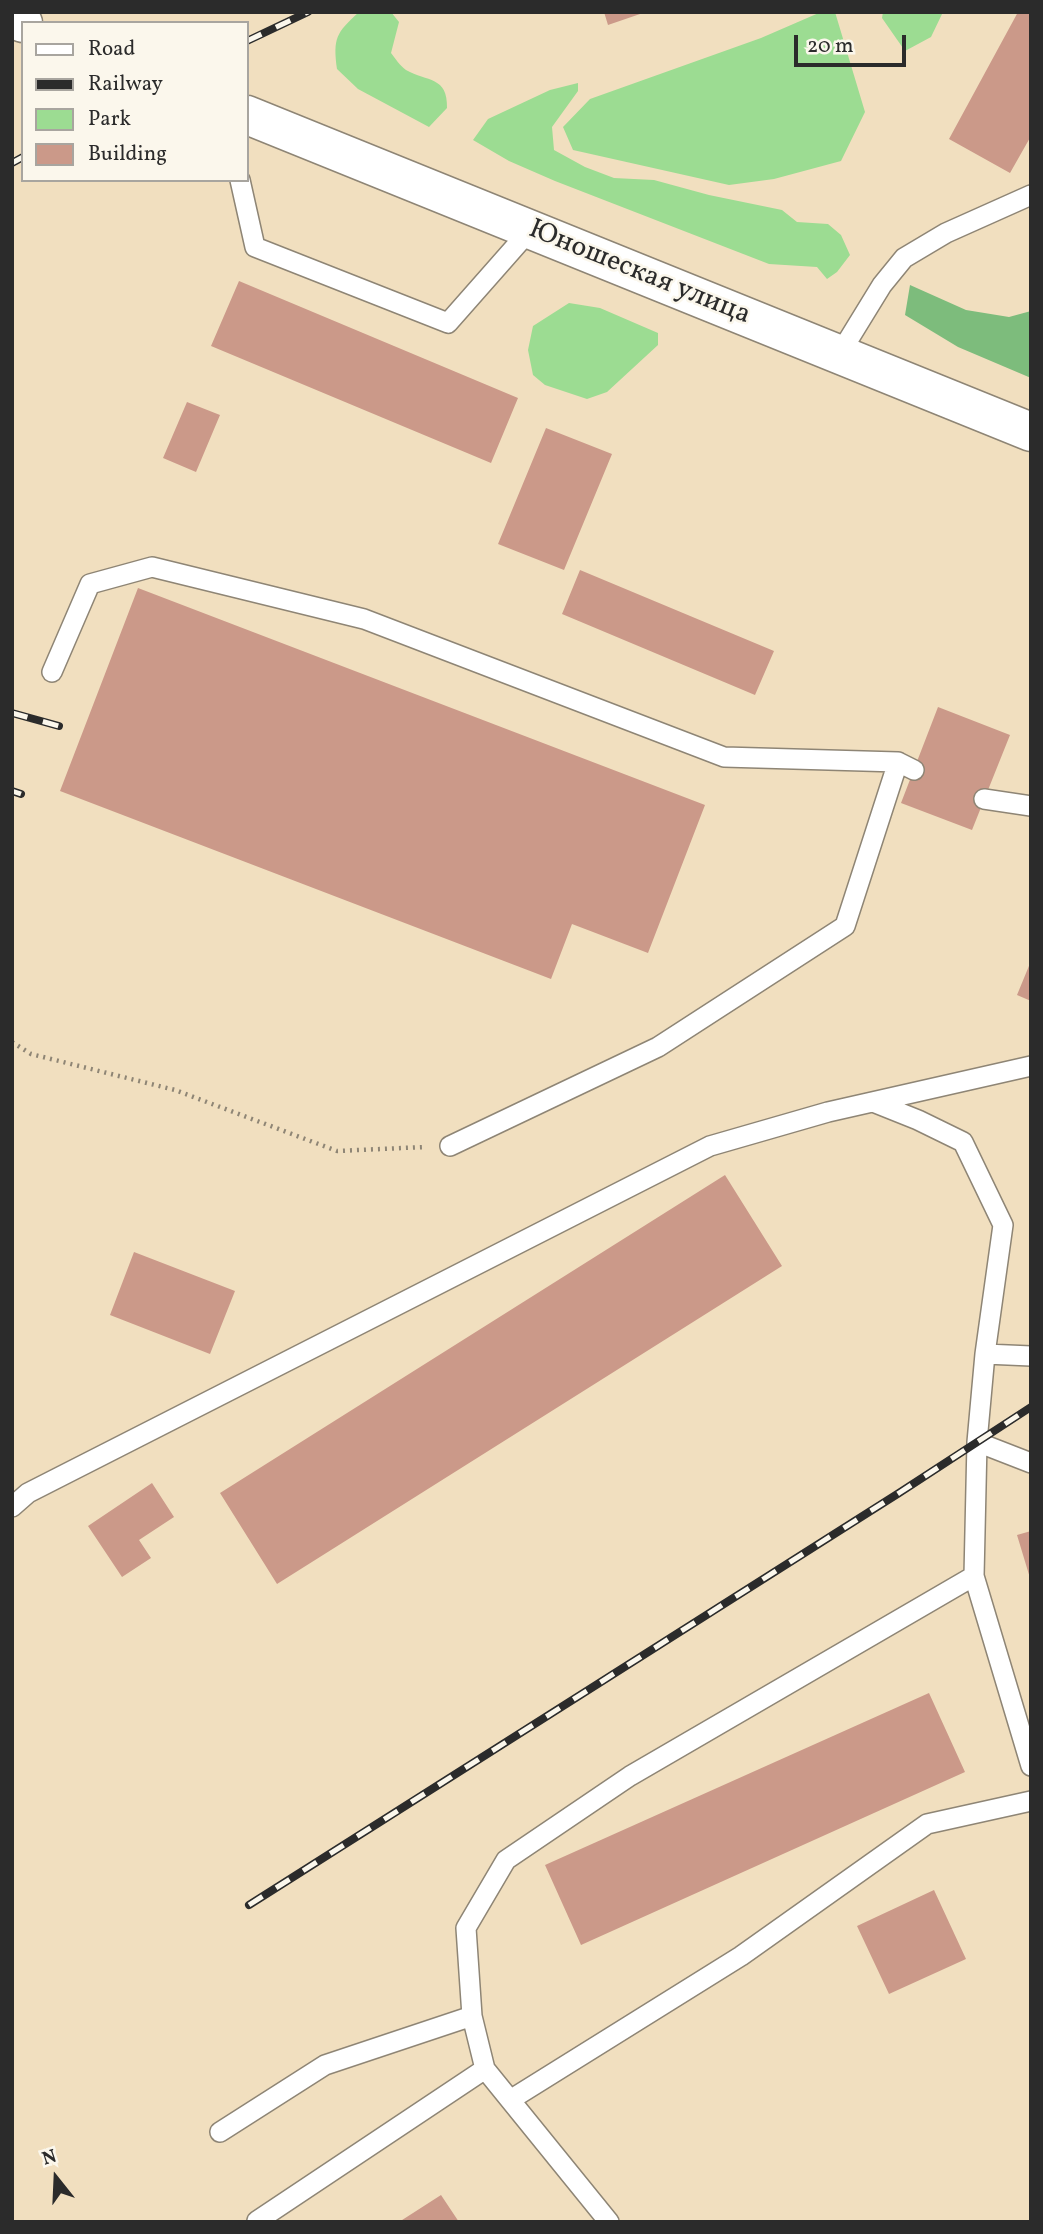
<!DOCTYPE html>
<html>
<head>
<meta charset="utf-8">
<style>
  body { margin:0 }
  #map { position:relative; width:1043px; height:2234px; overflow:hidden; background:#f1dfbf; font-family:Vollkorn,serif }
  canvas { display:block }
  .frame { position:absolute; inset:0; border:14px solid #2b2b2b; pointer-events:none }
  .legend { position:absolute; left:21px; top:21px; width:228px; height:161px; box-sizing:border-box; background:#fbf7ec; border:2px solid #a8a59f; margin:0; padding:9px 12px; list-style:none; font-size:21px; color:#2b2b2b }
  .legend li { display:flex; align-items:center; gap:14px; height:35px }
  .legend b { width:35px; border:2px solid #a8a59f }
  .north { position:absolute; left:21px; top:2143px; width:70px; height:70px; -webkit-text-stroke:5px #fbf7ec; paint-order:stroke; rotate:342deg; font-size:19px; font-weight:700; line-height:28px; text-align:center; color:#2b2b2b }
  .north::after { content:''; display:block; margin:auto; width:24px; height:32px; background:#2b2b2b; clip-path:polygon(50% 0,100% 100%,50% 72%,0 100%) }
  .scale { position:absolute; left:794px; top:35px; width:112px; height:32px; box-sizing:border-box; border:4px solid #2b2b2b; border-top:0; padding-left:9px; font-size:21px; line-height:24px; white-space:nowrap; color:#2b2b2b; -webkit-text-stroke:5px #fbf7ec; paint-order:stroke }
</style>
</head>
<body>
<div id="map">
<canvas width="1043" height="2234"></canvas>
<div class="frame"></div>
<ul class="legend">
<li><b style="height:9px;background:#fff"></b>Road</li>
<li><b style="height:9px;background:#2b2b2b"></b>Railway</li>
<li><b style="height:19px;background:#9cdc92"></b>Park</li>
<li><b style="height:19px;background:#cb9989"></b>Building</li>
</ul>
<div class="north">N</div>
<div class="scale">20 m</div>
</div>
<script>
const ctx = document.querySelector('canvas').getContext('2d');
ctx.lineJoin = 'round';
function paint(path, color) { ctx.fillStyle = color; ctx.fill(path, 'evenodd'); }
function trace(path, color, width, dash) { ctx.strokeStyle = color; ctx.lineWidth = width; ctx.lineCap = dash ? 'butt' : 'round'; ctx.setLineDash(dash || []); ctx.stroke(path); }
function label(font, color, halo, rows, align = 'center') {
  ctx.font = font + ' Vollkorn,serif'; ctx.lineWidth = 5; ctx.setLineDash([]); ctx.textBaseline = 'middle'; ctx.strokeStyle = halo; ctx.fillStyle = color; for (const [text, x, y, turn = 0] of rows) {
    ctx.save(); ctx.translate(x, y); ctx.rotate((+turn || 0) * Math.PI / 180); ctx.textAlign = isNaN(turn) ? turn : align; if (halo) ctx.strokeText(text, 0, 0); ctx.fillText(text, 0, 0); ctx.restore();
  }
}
const green = new Path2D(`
  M359,12h32l8,10 -8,31c4,5 9,13 15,17 21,12 42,6 41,38l-18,19 -71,-38 -21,-20c-4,-31 -1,-36 22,-57z
  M821,12h14l30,100 -24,49 -67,18 -45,6 -156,-35 -10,-23 27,-28 171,-61z
  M883,12h60l-12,25 -26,14 -23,-33z
  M578,83v8l-26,36 2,23 31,17 29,11 40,2 55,15 73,15 15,12 31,2 13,11 9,20 -13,17 -10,7 -10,-12 -48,-3 -214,-83 -46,-20 -36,-21 15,-21 62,-29z
  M569,303l31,5 58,25v12l-51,47 -20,7 -42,-14 -12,-10 -5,-25 5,-24z`);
const forest = new Path2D(`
  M910,285l56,25 43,7 22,-6v67l-73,-31 -53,-32z`);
const building = new Path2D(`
  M604,12h39v1l-35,12z
  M1018,12h13v124l-21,37 -61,-34z
  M239,281l279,117 -27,65 -280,-117z
  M187,402l33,13 -24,57 -33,-14z
  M546,428l66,26 -48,116 -66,-26z
  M580,570l194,81 -19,44 -193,-81z
  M138,588l567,217 -57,148 -76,-29 -21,55 -491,-188z
  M938,707l72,28 -38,95 -71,-27z
  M1031,961v40l-14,-6z
  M725,1175l57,91 -505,318 -57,-91z
  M134,1252l101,39 -25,63 -100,-39z
  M152,1483l22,34 -35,23 12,18 -29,19 -34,-51z
  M1031,1531v47h-1l-13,-43z
  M929,1693l36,79 -384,173 -36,-80z
  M934,1890l32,69 -77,35 -32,-68z
  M441,2195l18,27h-60z`);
const path = new Path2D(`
  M12,1042l19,12 144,36 162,61 88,-4`);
const lane = new Path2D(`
  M240,180l15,67 193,76 82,-93
  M839,355l43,-70 22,-27 42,-25 85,-38
  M52,672l38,-88 62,-17 212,52 360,138 174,5 16,8
  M984,799l47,7
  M873,1102l45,18 45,22 40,83 -18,129 -8,88 -3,134 57,190
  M450,1146l208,-99 187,-121 53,-164
  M985,1354l46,2
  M977,1442l54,21
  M12,1507l16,-14 682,-347 118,-34 203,-46
  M510,2100l231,-144 186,-132 104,-23
  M220,2132l105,-67 147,-49
  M257,2221l228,-152
  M609,2222l-124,-153 -13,-53 -6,-88 40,-68 124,-84 344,-200`);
const street = new Path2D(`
  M12,19l11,4
  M247,115l784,317`);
const rail = new Path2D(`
  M247,41l61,-29
  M12,163l11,-6
  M12,713l47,13
  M12,791l9,3
  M249,1905l650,-412 132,-86`);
const streetNames = [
  ["Юношеская улица",639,274,22]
];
paint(green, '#9cdc92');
paint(forest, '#7dbc7c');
paint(building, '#cb9989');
trace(lane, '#8e8575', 22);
trace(street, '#8e8575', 41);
trace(path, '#8e8575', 4.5, [2, 5]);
trace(lane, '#fff', 19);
trace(street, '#fff', 38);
trace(rail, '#2b2b2b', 8);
trace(rail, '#fbf7ec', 5, [16]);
label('28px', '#2b2b2b', '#fbf7ec', streetNames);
</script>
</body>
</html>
